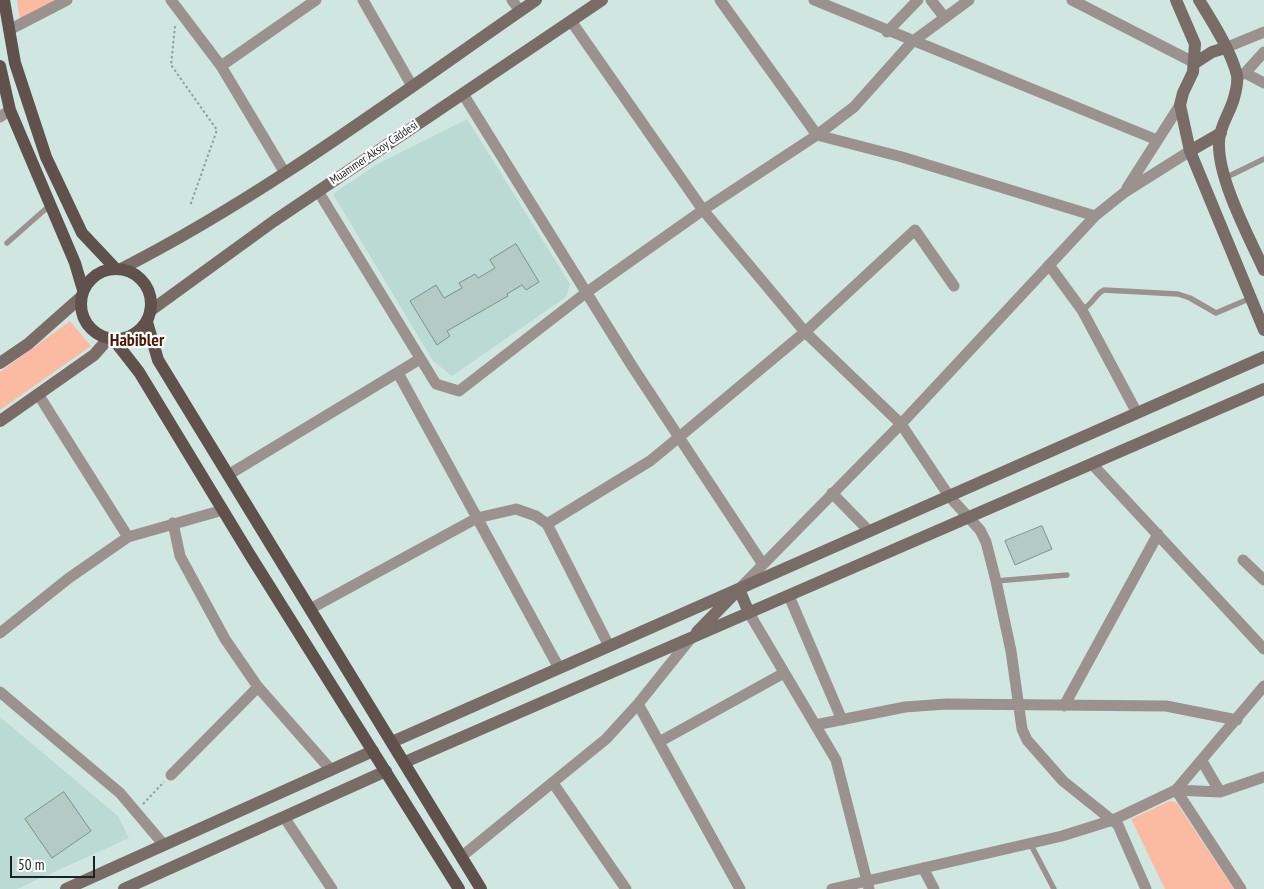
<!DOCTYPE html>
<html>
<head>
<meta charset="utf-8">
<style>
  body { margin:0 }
  #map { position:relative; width:1264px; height:889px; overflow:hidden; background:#d0e7e1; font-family:"PT Sans Narrow",sans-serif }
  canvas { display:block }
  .scale { position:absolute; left:10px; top:856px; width:85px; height:22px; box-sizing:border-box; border:2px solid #1a2321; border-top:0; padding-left:6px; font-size:15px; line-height:18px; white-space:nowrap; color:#1a2321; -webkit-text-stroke:4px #fff; paint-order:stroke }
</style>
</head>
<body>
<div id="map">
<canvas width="1264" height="889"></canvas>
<div class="scale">50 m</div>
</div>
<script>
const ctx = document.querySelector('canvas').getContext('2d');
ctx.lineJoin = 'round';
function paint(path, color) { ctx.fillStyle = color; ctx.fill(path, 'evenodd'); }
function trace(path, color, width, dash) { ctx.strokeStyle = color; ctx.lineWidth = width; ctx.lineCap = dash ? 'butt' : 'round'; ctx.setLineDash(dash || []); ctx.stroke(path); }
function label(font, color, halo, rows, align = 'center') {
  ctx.font = font + ' "PT Sans Narrow",sans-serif'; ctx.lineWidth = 4.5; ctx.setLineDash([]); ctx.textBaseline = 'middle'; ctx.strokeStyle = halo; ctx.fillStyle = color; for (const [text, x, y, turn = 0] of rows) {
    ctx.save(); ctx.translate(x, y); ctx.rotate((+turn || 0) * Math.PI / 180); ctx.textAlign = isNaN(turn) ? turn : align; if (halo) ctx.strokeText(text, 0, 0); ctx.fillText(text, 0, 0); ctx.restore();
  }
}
const built = new Path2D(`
  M467,119l103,165 -4,13 -114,79 -19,-15 -100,-167 46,-31z
  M0,717l118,99 11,22 -112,51h-17z`);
const green = new Path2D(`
  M17,0h43l-40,20z
  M70,321l21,25 -91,64v-38z
  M1170,801l6,1 58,87h-69l-34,-70z`);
const building = new Path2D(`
  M516,244l23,38 -13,8 -4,-5 -15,9 1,2 -61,35 3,5 -13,9 -27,-44 26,-16 8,13 18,-10 -3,-5 16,-9 3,4 17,-10 -5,-8z
  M1042,526l10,23 -37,16 -10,-24z
  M64,792l27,39 -39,27 -27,-39z`);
const path = new Path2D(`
  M175,26l-4,39 46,65 -27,76
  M143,804l21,-22`);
const lane = new Path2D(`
  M1225,178l39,-19
  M7,243l42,-37
  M1082,310c12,-7 13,-16 22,-20l74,4 12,4 26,15 35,-15
  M996,581l71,-6
  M1030,843l24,46`);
const street = new Path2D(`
  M171,0l50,66 64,107
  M363,0l49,86
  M512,0l8,11
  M720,0l97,135 85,22 193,59
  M814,0l343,140
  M931,0l14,18
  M1072,0l123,63
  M571,21l132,189 102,122 96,92 48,72 31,34 6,12 10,39 15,70 11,78 5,11 36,41 55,44 28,64
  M9,30l58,-30
  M887,32l31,-32
  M1225,48l39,-16
  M221,66l95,-66
  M1245,73l19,10
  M1237,76l8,-3 19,-21
  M463,94l169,272 130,197
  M0,117l10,-7
  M1127,188l53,-83
  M318,191l118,193 23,7 128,-99 116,-82 114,-75 37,-28 58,-65 57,-42
  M1049,265l33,45 55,103
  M398,373l161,295
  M38,394l90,143
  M1092,464l172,185
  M228,475l192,-116
  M832,493l37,38
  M173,523l7,33 45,83 33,48 73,83
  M547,524l103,-63 28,-23 127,-106 110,-102 39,56
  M1243,560l21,20
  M739,589l162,-165 194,-208 30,-24 65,-41
  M789,596l53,124
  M310,609l167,-91 39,-9 20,7 11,8 62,122
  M749,613l87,147 33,129
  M0,633l69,-55 59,-41 95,-27
  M0,692l120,101 44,52
  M638,704l102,185
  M1064,706l94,-172
  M815,725l90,-18 41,-3 220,2 71,14
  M659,742l125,-69
  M1202,761l18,31
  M171,775l87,-88
  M553,783l73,106
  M1176,790l65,99
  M1176,790l44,2 44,-15
  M284,817l48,72
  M461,857l145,-118 32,-35 53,-66
  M923,868l11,21
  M832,889l230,-53 51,-16 63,-30 88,-104`);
const secondary = new Path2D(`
  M1176,0l19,44 -2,28 -10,21 -3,12 10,46 74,179
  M1199,0c14,23 31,49 38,75 1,7 -1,16 -3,23 -4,15 -14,27 -15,43 -2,37 30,96 45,129
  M1195,63l17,-11 13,-4
  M1190,151l31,-18
  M121,269c147,-75 280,-176 415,-269
  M150,311l124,-90 328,-221
  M0,363l28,-19 52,-46
  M0,421l94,-66 14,-16
  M697,632l42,-43 10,24
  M392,742l872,-385
  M405,762l859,-373
  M66,889l307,-138
  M124,889l262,-118`);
const primary = new Path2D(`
  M4,0l11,63 31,94 36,76 33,35
  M0,66l10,44 65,153 8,27
  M81 304a35 35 0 1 1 70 0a35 35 0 1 1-70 0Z
  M147,322l11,38 323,529
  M114,340l25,32 111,183 209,334`);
const streetNames = [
  ["Muammer Aksoy Caddesi",374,153,-34]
];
const districtNames = [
  ["Habibler",137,341]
];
paint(built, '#bbdad3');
paint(green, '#fbbba2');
paint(building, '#b4cbc5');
trace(building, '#7d938d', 1);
trace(path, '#8ea09c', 2, [2.5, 2.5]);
trace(lane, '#9b928f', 5.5);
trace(street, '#9b928f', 11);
trace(secondary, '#796c67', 12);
trace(primary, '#60514c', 12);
label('12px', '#1a2321', '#fff', streetNames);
label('bold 18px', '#4b1b06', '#fff', districtNames);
</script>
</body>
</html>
